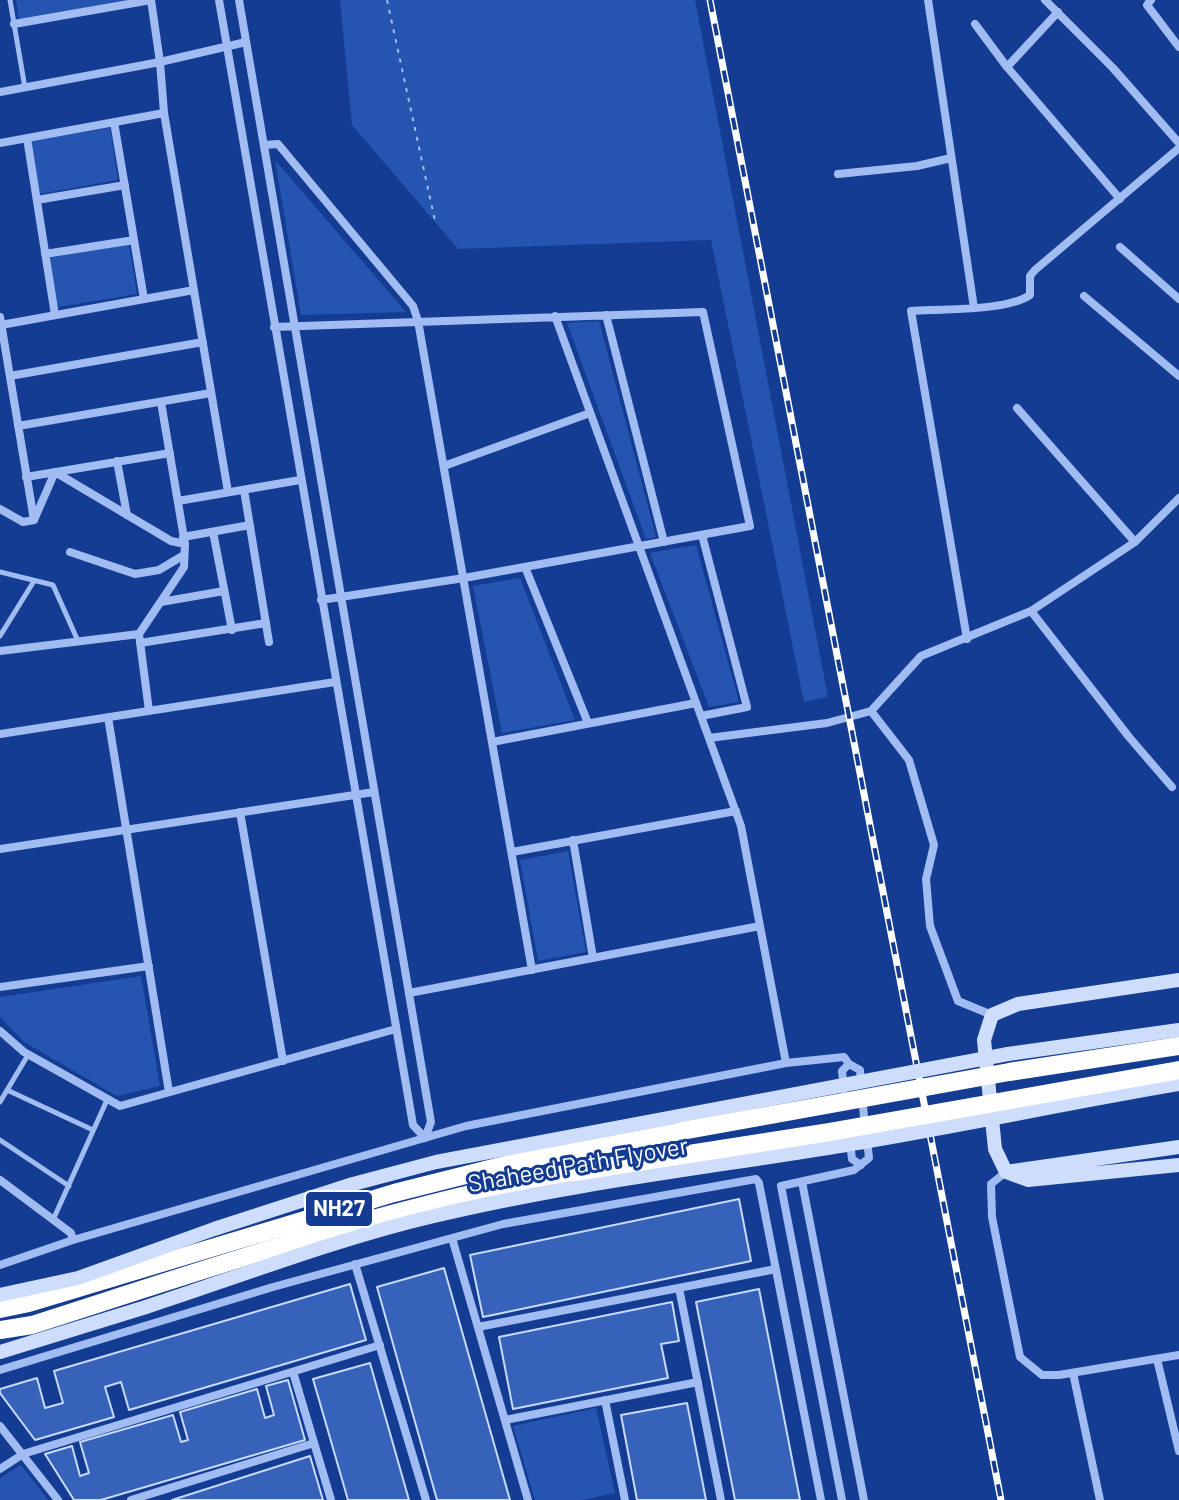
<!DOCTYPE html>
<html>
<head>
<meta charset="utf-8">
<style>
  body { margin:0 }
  canvas { display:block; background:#133c92 }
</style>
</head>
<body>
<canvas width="1179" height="1500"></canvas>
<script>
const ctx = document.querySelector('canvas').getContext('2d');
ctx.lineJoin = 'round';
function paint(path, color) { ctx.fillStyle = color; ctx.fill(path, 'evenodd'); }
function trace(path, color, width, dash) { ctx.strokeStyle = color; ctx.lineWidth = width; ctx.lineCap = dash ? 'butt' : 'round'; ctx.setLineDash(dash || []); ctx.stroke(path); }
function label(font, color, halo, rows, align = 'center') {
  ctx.font = font + ' Barlow,sans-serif'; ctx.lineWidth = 6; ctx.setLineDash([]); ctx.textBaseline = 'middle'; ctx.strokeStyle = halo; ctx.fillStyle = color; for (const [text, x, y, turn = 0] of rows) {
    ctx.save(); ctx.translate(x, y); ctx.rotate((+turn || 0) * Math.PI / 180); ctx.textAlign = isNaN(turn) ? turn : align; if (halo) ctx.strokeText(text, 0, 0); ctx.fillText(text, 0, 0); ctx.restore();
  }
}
const green = new Path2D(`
  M16,0h109l-106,20z
  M340,0h355l133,697 -24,5 -93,-462 -253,9 -106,-124z
  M110,128l8,52 -79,14 -8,-53z
  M275,160l131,152 -105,3z
  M129,244l8,50 -79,13 -9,-49z
  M599,321l57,216 -10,2 -79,-216z
  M696,545l43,157 -30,5 -59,-154z
  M520,578l55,142 -73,13 -29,-147z
  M568,851l18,101 -48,9 -18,-101z
  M141,976l19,110 -43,10 -93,-54 -24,-25v-20z
  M596,1408l19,85 -33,7h-47l-22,-74z
  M21,1465l27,35h-48v-22z`);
const building = new Path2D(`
  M739,1199l12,62 -268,56 -13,-62z
  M444,1268l66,232h-73l-60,-213z
  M350,1284l16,56 -237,70 -8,-28 -16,5 9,30 -79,23 -35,-47v-4l37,-11 8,30 18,-5 -9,-32z
  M759,1289l41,211h-65l-39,-198z
  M672,1302l7,39 -18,3 7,34 -155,31 -14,-72z
  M370,1363l39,137h-61l-35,-121z
  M288,1380l17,60 -204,60h-27l-29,-46 27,-8 8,30 9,-3 -9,-31 93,-27 8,27 7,-2 -8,-28 77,-23 8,29 9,-3 -8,-29z
  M687,1403l19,97h-69l-16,-85z
  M310,1456l13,44h-151z`);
const path = new Path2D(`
  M387,0l48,221`);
const lane = new Path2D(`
  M10,0l15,88
  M0,572l53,13 25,56
  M0,636l34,-55
  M7,1090l86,40
  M0,1102l28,-47
  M0,1140l69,46
  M53,1220l54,-120`);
const street = new Path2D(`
  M151,0l9,62 4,51 64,379
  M219,0l194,1125 12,13 6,-16 -192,-1122
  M928,0l46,308
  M1045,0l68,68 66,75
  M1151,0l-4,5 32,42
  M14,24l137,-24
  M975,24l32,43 113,132
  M1007,67l51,-55
  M0,92l160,-30 86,-20
  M114,122l30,177
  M27,138l28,177
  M0,143l164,-30
  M264,145l14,-1 135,162 5,15 114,649
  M838,174l79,-8 34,-8
  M37,200l88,-15
  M1120,247l59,52
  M45,254l89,-14
  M1084,296l95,80
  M606,315l58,227
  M555,316l186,510 45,237
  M0,317l34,203
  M1,325l193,-35
  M274,327l429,-15 47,214 -286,52 -143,22
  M10,376l193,-34
  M1017,408l118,134
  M18,426l193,-33
  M117,461l10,54
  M444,466l146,-53
  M26,477l144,-24
  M244,490l25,152
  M178,501l122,-21
  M0,509l23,13 11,-2
  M34,520l21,-48 116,69 14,3
  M213,532l19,98
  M183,537l67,-12
  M70,552l65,22 24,-4 25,-15
  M525,567l63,156
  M161,602l63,-11
  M1031,611l98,126 43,50
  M967,639l-56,-328c28,-2 97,0 119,-16v-19l5,-6 144,-122
  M140,643l126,-20
  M0,651l139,-17
  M149,711l-10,-77 45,-67 1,-23 -24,-142
  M871,711l38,49 25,85 -8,34 4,47 28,75 34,14
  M701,716l46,-9 -45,-172
  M108,717l61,375
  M0,734l335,-52
  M709,738l118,-15 44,-12 50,-55 110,-45 104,-69 44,-44
  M492,742l204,-39
  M240,812l43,249
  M573,840l20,118
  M0,849l374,-57
  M512,852l224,-41
  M0,987l149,-21
  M409,993l351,-67
  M0,1031l24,21 96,54 276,-77
  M844,1089l-2,-18 7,-7
  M862,1096l3,31
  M850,1142l2,17 9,6
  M1006,1172l-15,12 1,33 28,140 22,18h17l120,-20
  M0,1180l71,53 2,7
  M802,1182l62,318
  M452,1238l76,262
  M355,1264l71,236
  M0,1265l73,-25 393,-114 320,-63 58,-6 5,7 11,6 1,13
  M679,1288l42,212
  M478,1327l298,-58
  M1157,1359l22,92
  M0,1370l273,-83 230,-63 253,-45 3,4 62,317
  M293,1372l38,128
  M1073,1373l27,127
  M605,1400l20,100
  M505,1420l193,-38
  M0,1426l58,74
  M0,1469l23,-15 357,-109
  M131,1500l183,-57
  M842,1500l-61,-314 73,-16 15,-12 -2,-18`);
const secondary = new Path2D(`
  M1179,980l-161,24 -26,11 -8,25 11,109 11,23 22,8 151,-15
  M1008,1054l171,-24
  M1006,1172l173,-25
  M0,1352l146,-45`);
const highway = new Path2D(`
  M0,1309l29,-6 365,-110 151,-38 137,-24
  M0,1330l32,-5c178,-57 357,-119 542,-153`);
const rail = new Path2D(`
  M710,0l291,1500`);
const secondaryBridge = new Path2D(`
  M0,1295l78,-17 136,-49 139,-45 83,-22 572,-108
  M146,1307c95,-31 190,-68 288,-91 130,-31 262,-47 394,-68 117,-19 234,-44 351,-64`);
const highwayBridge = new Path2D(`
  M682,1131l327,-59 170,-26
  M574,1172l256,-40 349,-62`);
const shields = [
  [339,1209,68]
];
const shieldNames = [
  ["NH27",339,1209]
];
const streetNames = [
  ["Shaheed Path Flyover",578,1165,-10]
];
paint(green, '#2554b1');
paint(building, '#3762b9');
trace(building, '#c7d9fd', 2);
trace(path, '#a0bcf2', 2, [4, 6]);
trace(lane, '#a0bcf2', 5);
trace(street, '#a0bcf2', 8);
trace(secondary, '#cfddfc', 14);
trace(highway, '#fff', 18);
trace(rail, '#fff', 7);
trace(rail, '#133c92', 4, [12]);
trace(secondaryBridge, '#cfddfc', 14);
trace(highwayBridge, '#fff', 18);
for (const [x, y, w] of shields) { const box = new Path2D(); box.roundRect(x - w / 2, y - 18, w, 36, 6); ctx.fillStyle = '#133c92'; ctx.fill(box); trace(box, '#fff', 2); }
label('bold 22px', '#fff', null, shieldNames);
label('24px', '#fff', '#133c92', streetNames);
</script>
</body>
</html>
